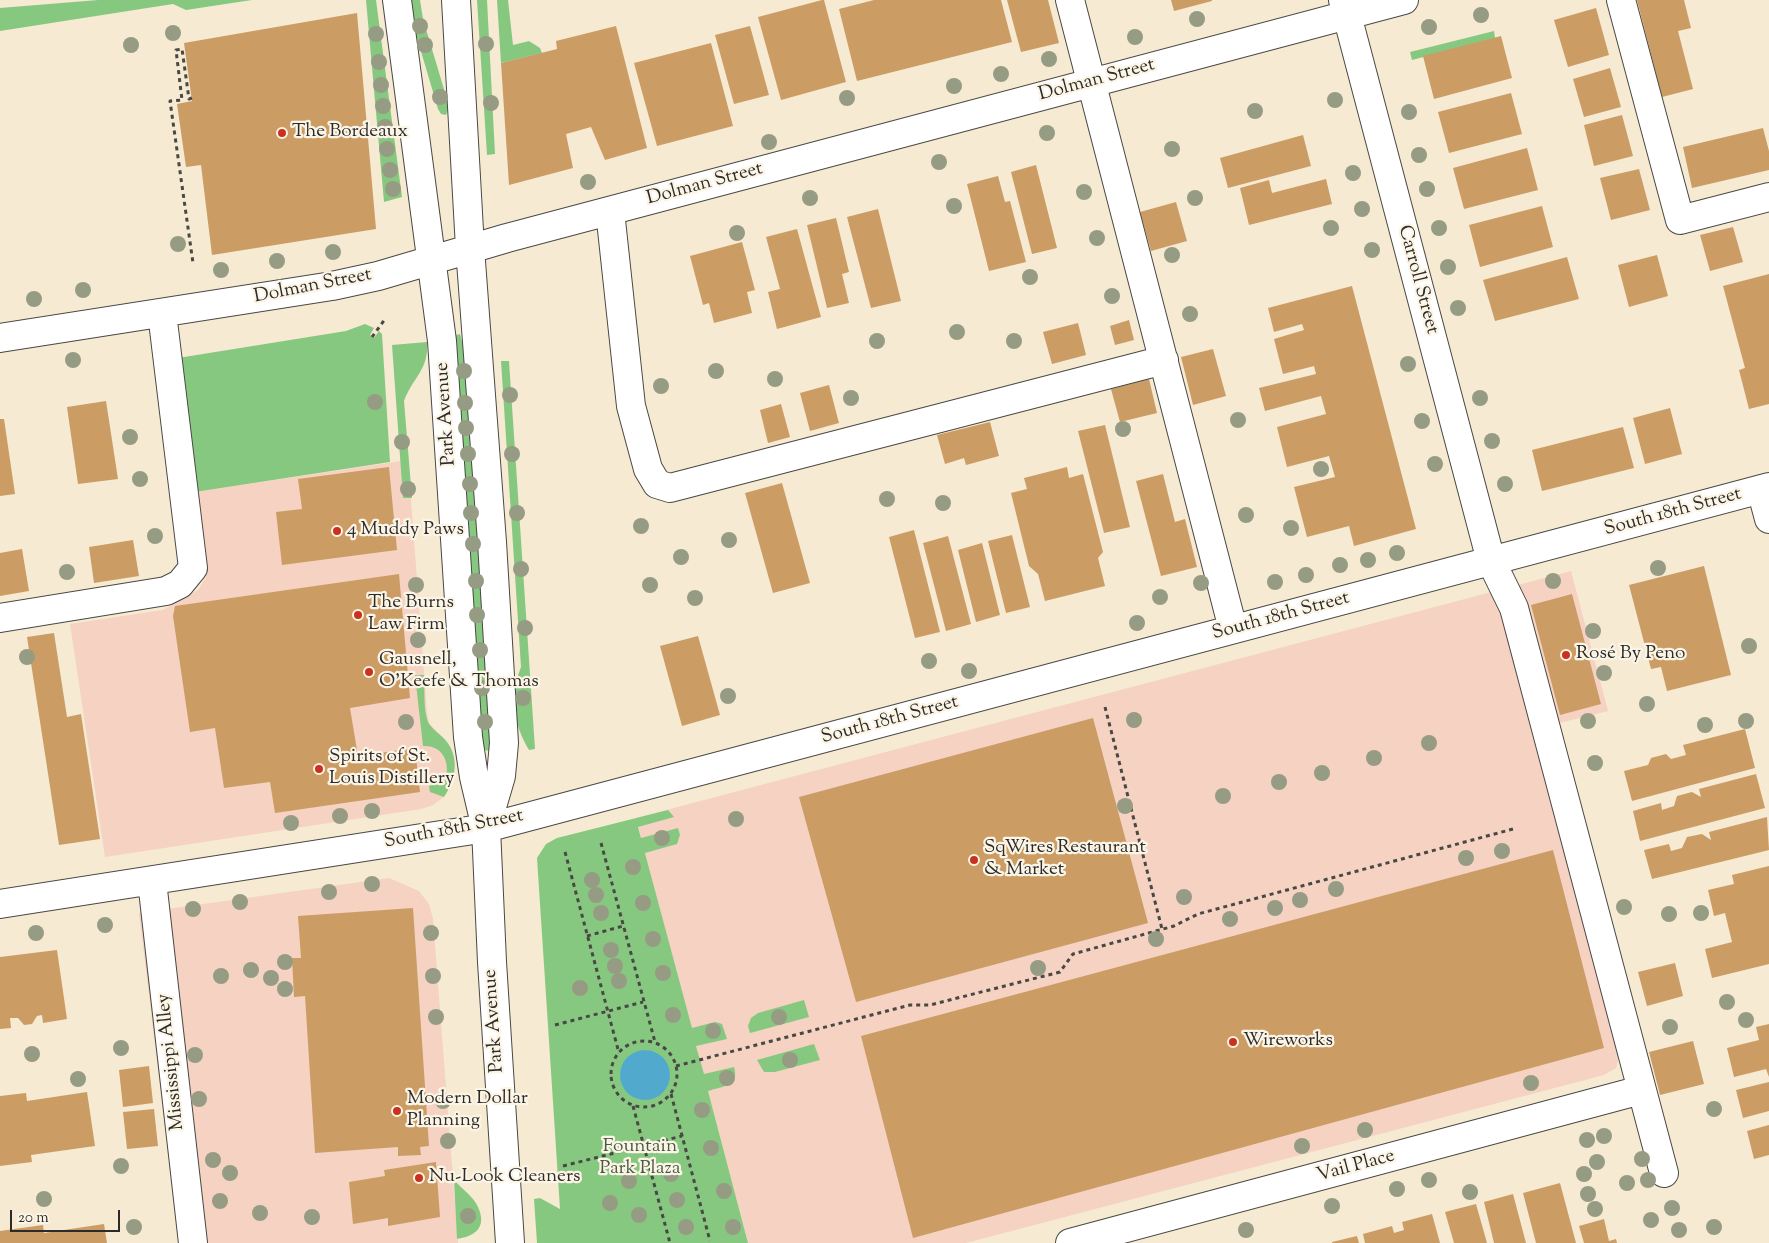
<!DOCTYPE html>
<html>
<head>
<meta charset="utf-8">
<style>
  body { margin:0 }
  #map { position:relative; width:1769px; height:1243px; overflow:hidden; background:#f6ead2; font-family:"Sorts Mill Goudy",serif }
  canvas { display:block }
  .scale { position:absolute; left:10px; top:1210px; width:110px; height:22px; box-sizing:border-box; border:2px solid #2b2b2b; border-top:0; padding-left:6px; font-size:15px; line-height:18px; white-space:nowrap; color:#2b2b2b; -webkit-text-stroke:4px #fcf5e5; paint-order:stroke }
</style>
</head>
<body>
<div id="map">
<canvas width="1769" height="1243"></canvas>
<div class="scale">20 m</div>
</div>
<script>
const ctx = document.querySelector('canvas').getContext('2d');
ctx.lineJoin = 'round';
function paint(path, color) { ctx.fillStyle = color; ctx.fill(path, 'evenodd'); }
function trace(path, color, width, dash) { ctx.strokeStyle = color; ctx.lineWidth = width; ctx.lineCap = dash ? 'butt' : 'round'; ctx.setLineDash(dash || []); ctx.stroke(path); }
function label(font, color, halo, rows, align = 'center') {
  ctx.font = font + ' "Sorts Mill Goudy",serif'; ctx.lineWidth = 4.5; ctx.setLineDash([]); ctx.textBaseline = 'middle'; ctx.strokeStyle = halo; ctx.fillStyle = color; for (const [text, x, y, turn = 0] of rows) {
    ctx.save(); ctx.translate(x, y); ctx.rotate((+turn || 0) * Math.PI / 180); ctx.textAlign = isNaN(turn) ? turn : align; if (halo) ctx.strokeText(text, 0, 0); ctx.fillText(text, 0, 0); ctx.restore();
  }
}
const built = new Path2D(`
  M408,460l19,252 2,11 18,19 5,9 3,14 -2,16 -9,16 -11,8 -12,4 -316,48 -35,-233 93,-14 35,-20 8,-13 -11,-85z
  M1571,571l37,140 -77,19 86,313 2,14 -3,11 -12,7 -638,168h-218l-112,-425z
  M389,878l30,13 10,13 4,15 25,324h-279l-40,-330z`);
const green = new Path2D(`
  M98,0h154l-66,10 -13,-6 -173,27v-23z
  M366,0h10l26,197 -18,5z
  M408,0h12l3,19 26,87 -3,9 -5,-1 -3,-5 -28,-95z
  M477,0h10l8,154 -8,1z
  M497,0h11l5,45 16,-4 11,7 2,5 -41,10z
  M1494,31l1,7 -83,22 -2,-8z
  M365,324l9,4 -4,7 4,3 5,-7 3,3 8,128 -195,30 -17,-134 168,-27z
  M460,334l8,29 24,387 -3,1 -4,-1 -3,-12 -28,-398 2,-5z
  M427,342c2,28 -14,35 -23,59l8,97h-9l-11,-153z
  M501,361h8l26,388 -6,1c-16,-26 -19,-55 -8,-83z
  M415,675h9c1,14 -1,33 4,47 4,8 14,13 19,20 13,17 8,39 -3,55l-14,-5 -1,-6 16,-5c6,-18 -2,-36 -22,-35z
  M668,810l6,7 -36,10 3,11 37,-10 2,7 -3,9 -32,9 47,175 23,-6 7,2 5,15 -31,7 8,28 30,-7c6,20 -12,19 -26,24l40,152h-211l-3,-44 6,-1 20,11 -23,-351 9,-14 11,-6z
  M804,1000l5,17 -59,16 -2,-7 3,-8 7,-5z
  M814,1044l6,16 -45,12h-11l-7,-12z
  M454,1180c7,8 20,17 24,27 9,20 -2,29 -21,32z`);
const water = new Path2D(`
  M620 1075a25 25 0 1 1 50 0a25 25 0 1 1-50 0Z`);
const building = new Path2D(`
  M822,0h2l22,82 -65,18 -23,-83z
  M874,0h127l11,42 -155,39 -18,-72z
  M1007,0h41l11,43 -38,9z
  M1171,0h41v1l-38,10z
  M1637,0h47l7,28 -13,3 15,58 -31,8z
  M1596,8l13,47 -41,12 -14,-47z
  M357,13l19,216 -164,26 -11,-90 -15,2 -9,-63 15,-3 -8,-58z
  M616,26l31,122 -42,12 -14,-33 -25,7 7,34 -64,17 -8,-122 56,-14 -1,-8z
  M750,26l19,69 -35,9 -19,-69z
  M1501,36l11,42 -78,21 -11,-43z
  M711,43l22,83 -76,20 -23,-83z
  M1610,68l11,39 -37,10 -11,-38z
  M1511,93l11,41 -73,19 -11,-41z
  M1622,115l11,41 -39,10 -10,-41z
  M1763,128l6,23v19l-77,18 -9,-41z
  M1303,135l8,31 -83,22 -8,-30z
  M1527,148l11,42 -74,19 -11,-41z
  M1036,165l21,83 -25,6 -21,-82z
  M1639,169l11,41 -39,10 -11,-42z
  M998,176l7,26 5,-1 16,61 -37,9 -22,-87z
  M1326,179l6,25 -83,21 -9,-37 29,-8 3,13z
  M1176,202l11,39 -36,10 -11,-39z
  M1542,206l11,41 -73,20 -11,-42z
  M878,209l23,92 -30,7 -24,-91z
  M836,218l13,54 -7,2 7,29 -22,5 -20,-83z
  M1733,227l10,35 -33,9 -10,-36z
  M797,229l24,88 -44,12 -9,-37 12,-3 -14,-52z
  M742,242l13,48 -8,2 5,21 -38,10 -5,-20 -6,2 -13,-49z
  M1657,255l11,41 -39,11 -11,-42z
  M1567,257l12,42 -84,22 -12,-41z
  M1769,274v130l-20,5 -10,-39 6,-2 -22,-82z
  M1352,286l64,243 -62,17 -5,-20 -42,11 -13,-50 41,-10 -6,-21 -42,11 -10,-40 49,-13 -5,-18 -56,15 -6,-23 57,-14 -2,-8 -31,8 -9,-35 30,-9 -2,-6 -28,8 -6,-24z
  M1129,320l5,20 -19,5 -5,-19z
  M1078,323l8,32 -34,9 -9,-32z
  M1213,349l13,47 -33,9 -12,-48z
  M1149,379l8,34 -37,9 -9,-33z
  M829,385l10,38 -29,8 -10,-38z
  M106,401l12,78 -40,5 -11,-77z
  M781,404l9,33 -22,6 -8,-33z
  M1670,408l12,46 -37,10 -12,-46z
  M0,419h4l11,75 -15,2z
  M990,422l9,34 -33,9 -2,-7 -19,6 -8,-29z
  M1105,425l25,102 -26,6 -26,-102z
  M1623,427l11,41 -92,23 -10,-41z
  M389,467l8,83 -115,15 -6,-53 26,-3 -4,-30z
  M1067,467l2,11 14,-4 20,78 -5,6 7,28 -60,15 -7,-27 -9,-8 -18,-73 16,-4 -3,-11z
  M1163,474l12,48 10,-3 12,48 -36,9 -25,-95z
  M782,483l28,100 -37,10 -28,-100z
  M914,530l26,102 -25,6 -26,-101z
  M1012,535l18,72 -24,6 -18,-72z
  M948,536l23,88 -25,7 -23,-88z
  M133,540l6,36 -45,7 -5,-36z
  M982,543l18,72 -24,7 -18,-72z
  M22,549l7,42 -29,5v-43z
  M1704,566l27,109 -64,16 -6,-24 -10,2 -22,-84z
  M399,574l11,124 -60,10 8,48 57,-8 5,44 -145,21 -5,-31 -46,6 -9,-60 -25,4 -17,-116 2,-10z
  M1572,594l29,110 -41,11 -29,-110z
  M54,633l13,84 14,-3 19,125 -41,6 -32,-208z
  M698,636l22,79 -38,11 -22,-80z
  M1093,718l55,205 -292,79 -57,-205z
  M1745,729l10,39 -123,33 -8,-30 24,-6 3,-7 15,-4 5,5 15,-4 -3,-10z
  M1756,774l9,34 -125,33 -7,-30 28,-8 1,7 12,-4 3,-10 15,-4 9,5 -2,-8z
  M1767,817l2,33 -117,29 -8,-29 25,-6 2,7 11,-3 5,-11 15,-3 9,6 -2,-8z
  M1553,850l51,198 -691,190 -52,-202z
  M1769,866v98l-57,14 -7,-29 27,-7 -7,-29 -11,3 -6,-26 26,-6 -2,-9z
  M413,908l16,238 -9,1 1,8 -23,1v-9l-83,6 -10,-157 -11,1 -2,-39h9l-3,-42z
  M57,950l10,69 -24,4 -1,-8 -5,1 -5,8 -8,1 -6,-7h-8l1,10 -11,1v-72z
  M1675,963l8,33 -36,10 -9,-34z
  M1769,1024v53l-3,-8 -32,8 -7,-29 32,-8 -3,-13z
  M1693,1041l11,43 -44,11 -11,-43z
  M149,1066l4,37 -30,4 -4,-37z
  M1769,1082v29l-26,7 -7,-28z
  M87,1092l8,54 -64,9 1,7 -32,4v-70l26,-3 1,8z
  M154,1109l4,37 -31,3 -4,-37z
  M1769,1125v30l-15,4 -7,-28z
  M436,1162l4,55 -52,9v-8l-35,6 -4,-42 36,-6 -1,-6z
  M1560,1183l16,60h-40l-13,-50z
  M1513,1194l13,49h-32l-10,-41z
  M1476,1204l11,39h-33l-9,-31z
  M1432,1214l8,29h-75l-2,-9 29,-8 2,7 10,-3 -2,-8z
  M1604,1219l5,22 7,-2 1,4h-33l-5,-17z
  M104,1224l3,19h-107v-12l43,-6 1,8z
  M1357,1236l2,7h-27v-1z`);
const path = new Path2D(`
  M192,98l-3,1 -7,-50 -6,1 6,50 -12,1 23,162
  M372,337l13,-18
  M1105,707l57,222
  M601,843l54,199
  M565,852l54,201
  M587,936l36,-10
  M555,1025l88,-23
  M611 1074a33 33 0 1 1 66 0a33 33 0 1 1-66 0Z
  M676,1066l234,-61h20l130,-33 13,-18 101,-28 24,-12 315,-85
  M671,1094l39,147
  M633,1106l37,137
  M563,1166l119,-30`);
const minor = new Path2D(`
  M397,0l45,341 26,396 6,40 12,51 6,134 18,281
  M456,0l14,248 22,294 12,201 -3,33 -15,51
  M1070,0l163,629
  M1343,0l148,561 23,47 150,565
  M1621,0l59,220 89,-23
  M610,211l21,195 17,63 9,15 13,4 494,-128
  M0,338l332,-52 46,-10 129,-38 897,-238
  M1761,489l8,30
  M0,618l166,-27 14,-7 13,-16 -31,-255
  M152,881l41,362
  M0,904l486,-76 1283,-341
  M1070,1243l571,-153`);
const trees = [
  [1481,15],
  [1197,19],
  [420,26],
  [1429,27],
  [173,33],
  [376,34],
  [1135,37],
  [486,44],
  [131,45],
  [425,45],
  [1049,59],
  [379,62],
  [1001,74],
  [381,85],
  [954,86],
  [440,97],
  [847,98],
  [1335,100],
  [491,103],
  [383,106],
  [1255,111],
  [1409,112],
  [385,127],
  [1047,133],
  [769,142],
  [387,149],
  [1172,149],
  [1419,155],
  [939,162],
  [390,170],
  [1353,173],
  [588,182],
  [393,189],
  [1427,189],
  [1084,192],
  [810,198],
  [1195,198],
  [954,206],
  [1362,209],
  [1331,228],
  [1439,228],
  [737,233],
  [1097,238],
  [178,244],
  [1372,250],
  [333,252],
  [1172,255],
  [277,261],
  [1448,267],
  [221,270],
  [1030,277],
  [83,290],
  [1112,296],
  [34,299],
  [1458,308],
  [1190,314],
  [957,332],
  [877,341],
  [1014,341],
  [73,360],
  [1408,364],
  [464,371],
  [716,371],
  [775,379],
  [661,386],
  [510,395],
  [851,398],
  [1480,398],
  [375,402],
  [465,403],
  [1238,420],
  [1422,421],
  [466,428],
  [1123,429],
  [130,437],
  [1492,441],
  [402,442],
  [468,454],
  [512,454],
  [1435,464],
  [1321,469],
  [140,479],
  [470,484],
  [1505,484],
  [408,489],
  [887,499],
  [943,503],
  [471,513],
  [517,513],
  [1246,515],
  [641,526],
  [1291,528],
  [155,536],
  [729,540],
  [473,544],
  [1397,553],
  [681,557],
  [1368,560],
  [1340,565],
  [1658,568],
  [521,569],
  [67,572],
  [1306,575],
  [476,581],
  [1553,581],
  [1275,582],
  [1201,583],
  [416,585],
  [650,585],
  [1160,597],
  [695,598],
  [477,615],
  [1137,623],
  [525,628],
  [1593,631],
  [418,640],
  [1749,646],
  [480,650],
  [27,657],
  [929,661],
  [969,671],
  [1604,673],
  [482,688],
  [728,696],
  [523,698],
  [1647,704],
  [1134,720],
  [1588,721],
  [1746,721],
  [406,722],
  [485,722],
  [1705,725],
  [1429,743],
  [1374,758],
  [1595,763],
  [1322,773],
  [1279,782],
  [1223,796],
  [1125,806],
  [372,811],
  [340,816],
  [736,819],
  [291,823],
  [662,838],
  [1502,851],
  [1466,858],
  [633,867],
  [592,880],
  [372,884],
  [1336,889],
  [329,892],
  [596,895],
  [1184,897],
  [1300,900],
  [240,902],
  [643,903],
  [1624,907],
  [1275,908],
  [193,909],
  [601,913],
  [1701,913],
  [1669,914],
  [1230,919],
  [105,925],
  [36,933],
  [431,933],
  [653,939],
  [1156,939],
  [611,950],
  [285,962],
  [615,966],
  [1038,968],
  [251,970],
  [663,973],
  [221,976],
  [433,976],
  [271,978],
  [619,981],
  [580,988],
  [285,989],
  [1727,1002],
  [673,1015],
  [436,1017],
  [779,1017],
  [1746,1020],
  [1670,1027],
  [713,1031],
  [121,1048],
  [32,1054],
  [195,1055],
  [790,1060],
  [727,1078],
  [78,1079],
  [1531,1083],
  [199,1099],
  [443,1101],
  [1714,1109],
  [702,1110],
  [1365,1130],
  [1604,1136],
  [1587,1140],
  [448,1141],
  [1302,1146],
  [711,1148],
  [1642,1159],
  [213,1160],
  [1597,1162],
  [121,1166],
  [230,1173],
  [671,1174],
  [1584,1174],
  [1429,1180],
  [1648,1180],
  [629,1181],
  [1627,1183],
  [1397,1189],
  [724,1191],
  [1470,1192],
  [1588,1194],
  [44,1199],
  [677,1200],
  [220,1201],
  [610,1203],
  [1332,1206],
  [1672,1208],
  [1595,1209],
  [260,1213],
  [639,1215],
  [468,1216],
  [312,1217],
  [1651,1220],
  [134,1227],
  [686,1227],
  [733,1227],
  [1714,1227],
  [1246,1230],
  [1679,1230]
];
const markers = [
  [282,133,5,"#c8321e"],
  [337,531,5,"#c8321e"],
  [358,615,5,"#c8321e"],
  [1566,655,5,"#c8321e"],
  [369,672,5,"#c8321e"],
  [319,769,5,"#c8321e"],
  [974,860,5,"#c8321e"],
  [1233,1042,5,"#c8321e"],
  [397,1111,5,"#c8321e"],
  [419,1178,5,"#c8321e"]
];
const streetNames = [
  ["Dolman Street",1097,81,-15],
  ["Dolman Street",705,185,-15],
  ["Carroll Street",1417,280,75],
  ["Dolman Street",313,287,-11],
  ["Park Avenue",447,414,-94],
  ["South 18th Street",1673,513,-15],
  ["South 18th Street",1281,617,-15],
  ["South 18th Street",890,721,-15],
  ["South 18th Street",454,830,-11],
  ["Park Avenue",495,1021,-94],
  ["Mississippi Alley",172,1062,-96],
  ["Vail Place",1356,1167,-15]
];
const poiNames = [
  ["The Bordeaux",292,133],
  ["4 Muddy Paws",347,531],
  ["The Burns",368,604],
  ["Law Firm",368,626],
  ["Rosé By Peno",1576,655],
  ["Gausnell,",379,661],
  ["O'Keefe & Thomas",379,683],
  ["Spirits of St.",329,758],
  ["Louis Distillery",329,780],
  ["SqWires Restaurant",984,849],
  ["& Market",984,871],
  ["Wireworks",1243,1042],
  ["Modern Dollar",407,1100],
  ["Planning",407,1122],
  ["Nu-Look Cleaners",429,1178]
];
const parkNames = [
  ["Fountain",640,1148],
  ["Park Plaza",640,1170]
];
paint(built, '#f5d2c2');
paint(green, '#87c880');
paint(water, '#51aace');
paint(building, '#cc9c65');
trace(minor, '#494844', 30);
trace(path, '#494844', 3, [4, 4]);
trace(minor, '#fff', 28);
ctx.fillStyle = '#969b84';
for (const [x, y] of trees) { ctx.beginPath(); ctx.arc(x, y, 8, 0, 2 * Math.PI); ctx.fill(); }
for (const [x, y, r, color] of markers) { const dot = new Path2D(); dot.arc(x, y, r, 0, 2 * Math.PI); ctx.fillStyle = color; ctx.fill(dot); trace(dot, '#fcf5e5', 2); }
label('19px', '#2b2b2b', '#fcf5e5', streetNames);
label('19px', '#2b2b2b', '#fcf5e5', poiNames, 'left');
label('19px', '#475a44', '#fcf5e5', parkNames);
</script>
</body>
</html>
